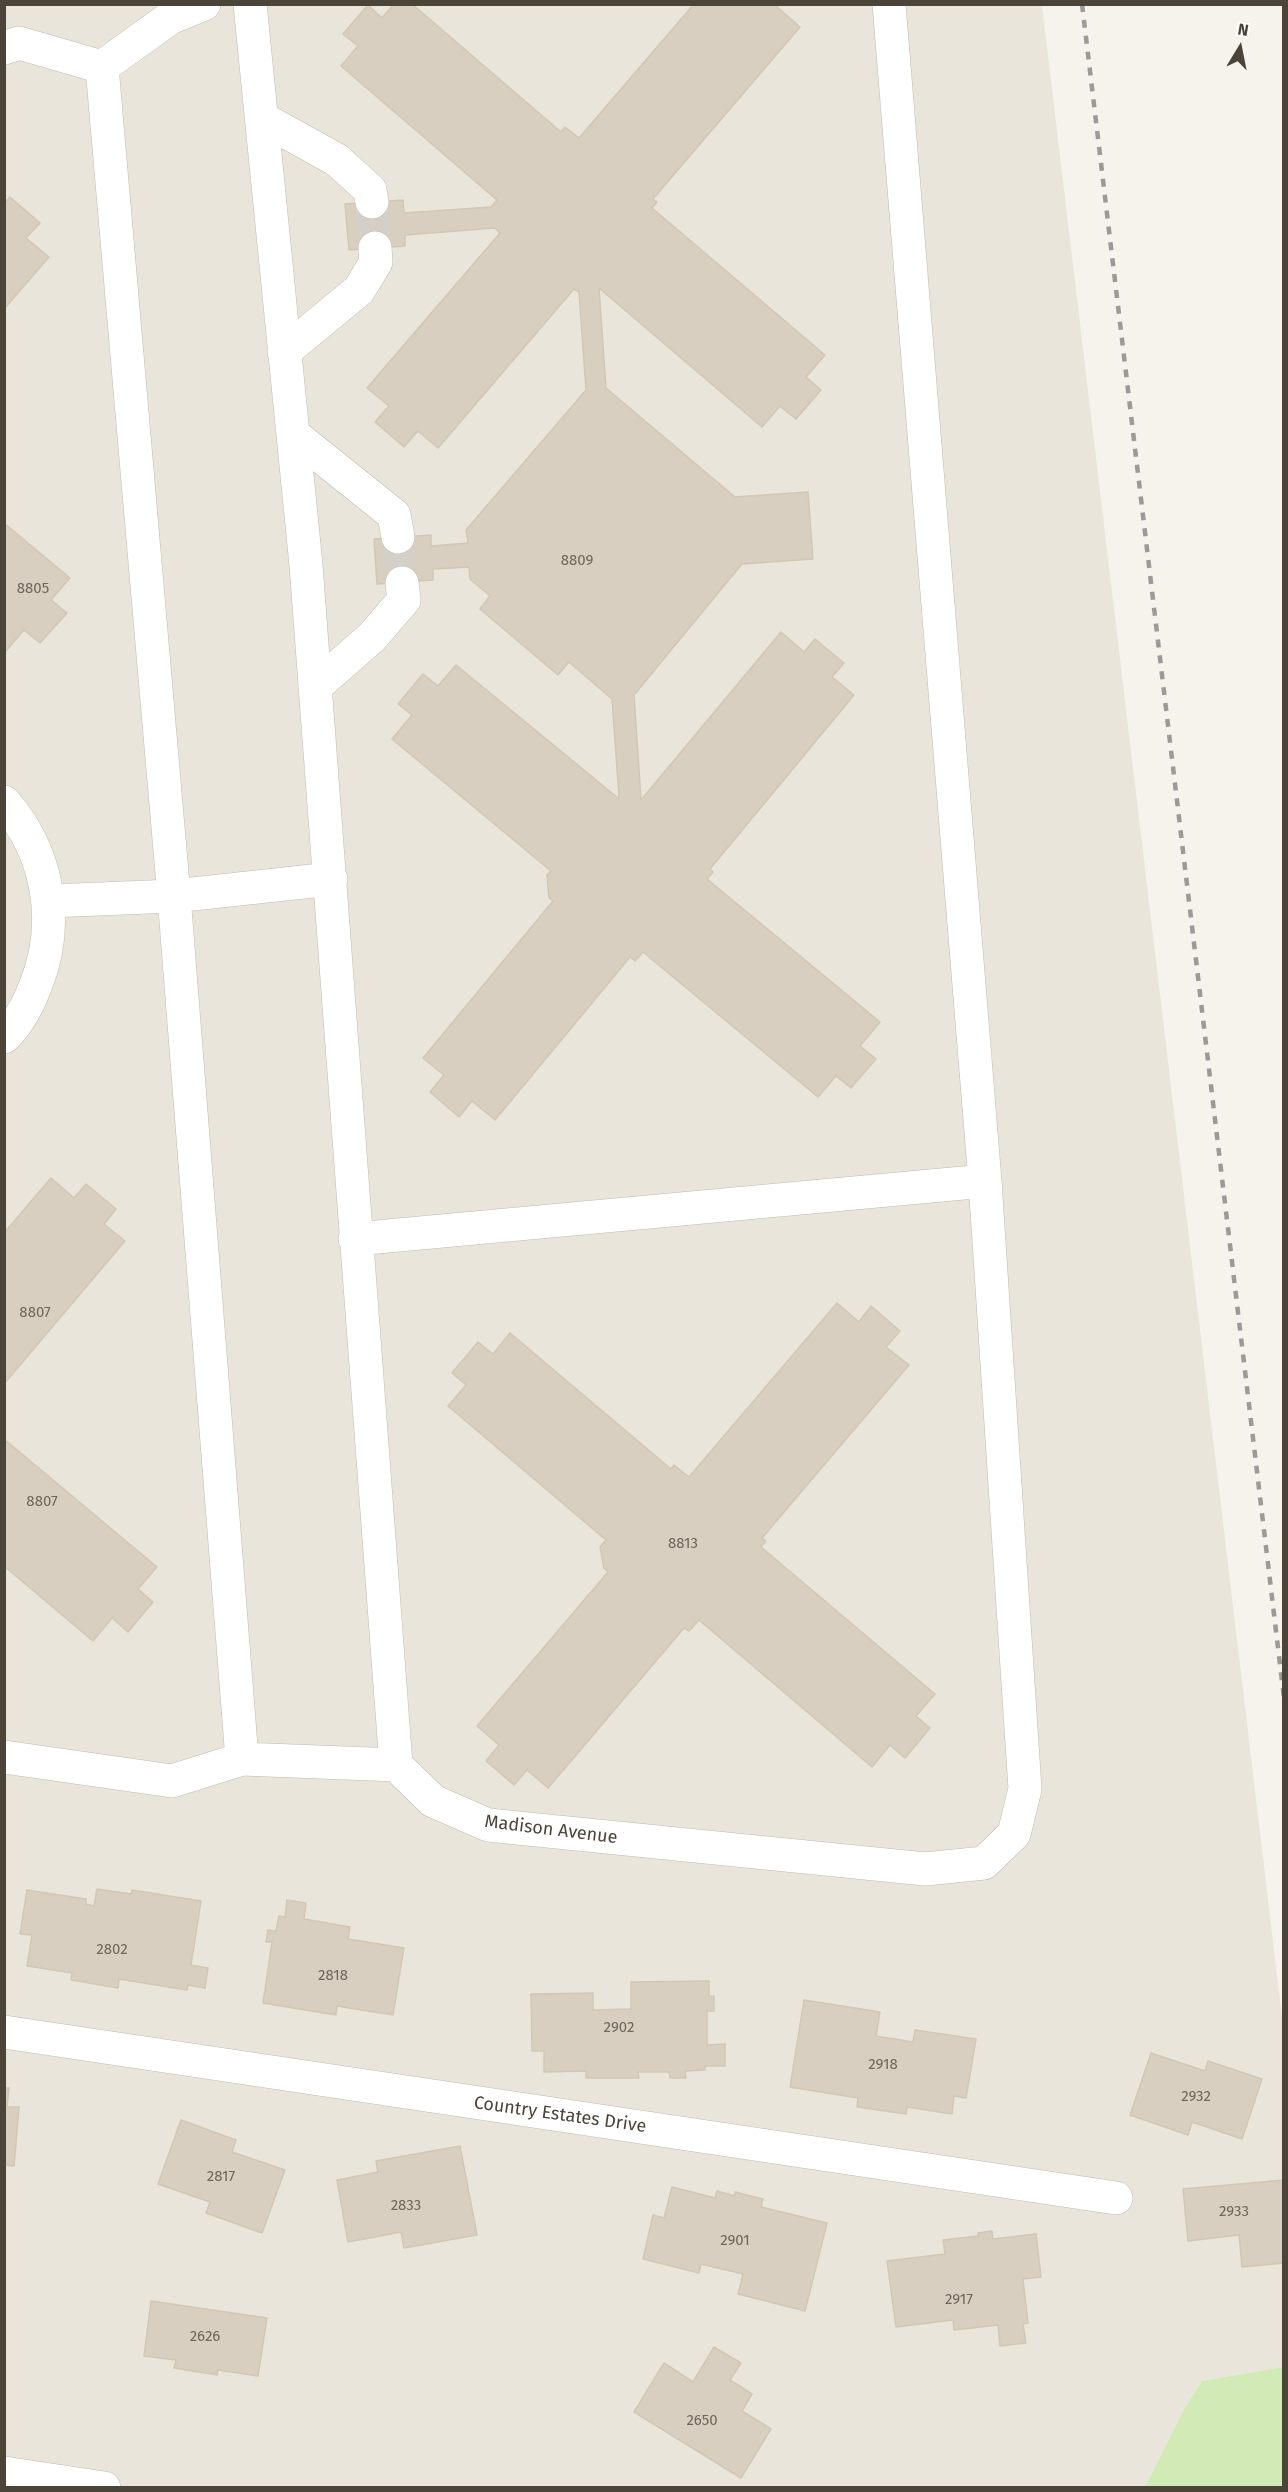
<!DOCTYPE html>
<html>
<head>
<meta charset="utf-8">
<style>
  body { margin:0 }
  #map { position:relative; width:1288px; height:2492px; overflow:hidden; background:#f6f3ec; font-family:"Fira Sans",sans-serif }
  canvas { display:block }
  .frame { position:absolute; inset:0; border:6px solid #4b4439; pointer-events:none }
  .north { position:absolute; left:1210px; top:18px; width:60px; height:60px; -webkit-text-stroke:4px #fff; paint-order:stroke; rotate:10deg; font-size:16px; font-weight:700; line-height:24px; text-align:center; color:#4b4439 }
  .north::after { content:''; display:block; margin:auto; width:21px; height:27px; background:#4b4439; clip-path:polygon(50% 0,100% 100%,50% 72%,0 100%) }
</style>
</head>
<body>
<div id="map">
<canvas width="1288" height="2492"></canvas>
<div class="frame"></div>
<div class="north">N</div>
</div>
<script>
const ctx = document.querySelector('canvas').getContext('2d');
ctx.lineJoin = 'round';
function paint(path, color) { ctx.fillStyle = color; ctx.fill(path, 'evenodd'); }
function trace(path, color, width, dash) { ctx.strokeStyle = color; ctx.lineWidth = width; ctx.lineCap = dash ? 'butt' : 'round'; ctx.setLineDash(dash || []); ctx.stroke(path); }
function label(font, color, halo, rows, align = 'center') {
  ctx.font = font + ' "Fira Sans",sans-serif'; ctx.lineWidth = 5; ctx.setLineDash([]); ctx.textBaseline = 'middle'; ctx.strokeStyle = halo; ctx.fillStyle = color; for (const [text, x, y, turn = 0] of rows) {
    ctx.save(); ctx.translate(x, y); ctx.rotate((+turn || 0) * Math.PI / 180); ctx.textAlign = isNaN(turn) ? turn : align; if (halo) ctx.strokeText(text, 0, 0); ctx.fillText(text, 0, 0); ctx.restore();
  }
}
const residential = new Path2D(`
  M5,5h1037l241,2020v342l-81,14 -18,28 -39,78 -1140,1z`);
const green = new Path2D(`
  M1283,2367v120h-138l39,-78 18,-28z`);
const building = new Path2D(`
  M394,4h18l149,128 4,-5 14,11 115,-134h85l-2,3 23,20 -147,172 4,3 -5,6 173,147 -19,22 15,13 -25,29 -16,-13 -18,21 -163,-139 7,100 129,109 73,-5 5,67 -71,5 -108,131 7,105 140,-168 23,20 11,-13 29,24 -12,14 22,18 -144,174 3,3 -6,7 173,143 -20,24 16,13 -25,29 -15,-12 -18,21 -175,-145 -8,9 -5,-4 -135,163 -23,-19 -13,16 -29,-25 14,-17 -21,-17 130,-157 -4,-3 -2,-23 4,-4 -159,-132 20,-24 -14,-11 25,-30 15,12 18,-21 162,133 1,-2 -7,-97 -43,-37 -11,13 -78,-66 10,-13 -20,-17 -1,-12 -36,2v11l-56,4 -3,-45 57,-4v11l37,-3 -2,-13 120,-140 -7,-98 -5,-3 -136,159 -20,-17 -14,16 -29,-25 14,-16 -22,-18 133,-155 -5,-5 -90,7v11l-56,4 -4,-46 58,-4 1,13 87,-6 6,-7 -156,-134 17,-20 -15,-12 25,-29 14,13z
  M10,197l30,26 -14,15 23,19 -45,52v-106z
  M4,523l66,55 -19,22 16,13 -27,30 -16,-13 -19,22z
  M51,1178l23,20 12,-14 30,25 -12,15 21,17 -121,143v-151z
  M837,1303l22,19 12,-16 29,25 -14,16 23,18 -147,173 4,3 -5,6 174,147 -19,22 14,12 -25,30 -15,-13 -18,22 -173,-147 -10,11 -5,-3 -136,160 -21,-18 -13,15 -28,-24 13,-16 -22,-19 131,-154 -4,-4 -4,-21 6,-7 -158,-134 18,-21 -14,-12 26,-31 15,12 17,-21 161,136 3,-4 15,12z
  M4,1439l153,128 -19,22 15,13 -25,30 -16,-14 -19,23 -89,-75z
  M97,1889l34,5 1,-4 69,11 -10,64 17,3 -3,20 -17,-3 -1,5 -68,-11 -1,9 -47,-8 1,-7 -45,-7 5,-31 -12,-1 7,-44 59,9v5l8,2z
  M287,1900l19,3 -2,16 46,8 -2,12 56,9 -11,67 -56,-9 -1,9 -73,-12 9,-61h-6l2,-12 8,1 3,-15 6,1z
  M709,1981v15h5v15h-7v34l18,-1v22h-20v4l-20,1 1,7h-16l-1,-6h-31l1,6h-53v-7l-42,1v-21h-12l-1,-57 62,-1v17l38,-1v-27z
  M804,2000l76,12 -4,24 37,6 2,-12 61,9 -10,59 -12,-2 -2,18 -45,-7 -1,7 -49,-7 1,-9 -68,-11z
  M1151,2053l54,18 3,-10 54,18 -20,60 -50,-17 -4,13 -58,-20z
  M4,2088h5l-2,19h12l-5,59 -10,-1z
  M181,2120l55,20 -4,12 53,18 -23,63 -56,-20 4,-11 -52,-18z
  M460,2146l17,89 -73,13 -3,-16 -53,10 -11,-62 41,-8 -2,-11z
  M1284,2180v83l-42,4 -3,-32 -51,6 -5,-52z
  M672,2187l43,11 2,-7 18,5v-4l28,7 -2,8 66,16 -22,88 -67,-17 5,-20 -42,-10 -2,9 -56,-14 10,-44 11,3z
  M992,2231l1,8 43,-5 5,43 -18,2 5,44 -5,1 3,19 -26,3 -2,-21 -44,5 -1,-10 -57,7 -9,-66 58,-7 -2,-14 35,-4v-3z
  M151,2301l116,17 -9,58 -40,-6 -1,5 -43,-7 2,-8 -32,-4z
  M714,2347l27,16 -11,17 22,14 -10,17 29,18 -30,49 -107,-66 30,-49 29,19z`);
const minorTunnel = new Path2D(`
  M372,202l3,46
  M398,537l4,46`);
const minor = new Path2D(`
  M250,4l56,561 90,1200
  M4,48l15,-5 83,24 68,-49 34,-14
  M102,67l72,829 68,863
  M261,118l76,42 33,30 2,12
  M284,352l75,-62 17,-28 -1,-14
  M293,434l101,81 4,22
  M315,687l57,-50 32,-37 -2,-17
  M4,802c45,51 57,122 31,185 -7,18 -17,37 -31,50
  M49,901l125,-5 157,-17
  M355,1239l630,-58
  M4,1757l168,24 70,-22 154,6 37,36 55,24 437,44 59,-6 30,-29 11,-45 -40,-608 -96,-1177
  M4,2032l1112,166
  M4,2473l100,15`);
const rail = new Path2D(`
  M1082,4l202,1694`);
const numberNames = [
  ["8809",577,561],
  ["8805",33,589],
  ["8807",35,1313],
  ["8807",42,1502],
  ["8813",683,1544],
  ["2802",112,1950],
  ["2818",333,1976],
  ["2902",619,2028],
  ["2918",883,2065],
  ["2932",1196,2097],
  ["2817",221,2177],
  ["2833",406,2206],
  ["2933",1234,2212],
  ["2901",735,2241],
  ["2917",959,2300],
  ["2626",205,2337],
  ["2650",702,2421]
];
const streetNames = [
  ["Madison Avenue",551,1830,7],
  ["Country Estates Drive",560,2115,8]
];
paint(residential, '#eae5da');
paint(green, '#d2eab5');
paint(building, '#d8cfc1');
trace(building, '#d3c7b4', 1.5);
trace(minorTunnel, '#d4d0c8', 33, [33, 16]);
trace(minor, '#c2bbae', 34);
trace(minor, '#fff', 33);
trace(rail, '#9a9a9a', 4.5, [8, 8]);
label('15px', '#6e675b', null, numberNames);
label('18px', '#4b4439', '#fff', streetNames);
</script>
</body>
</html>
